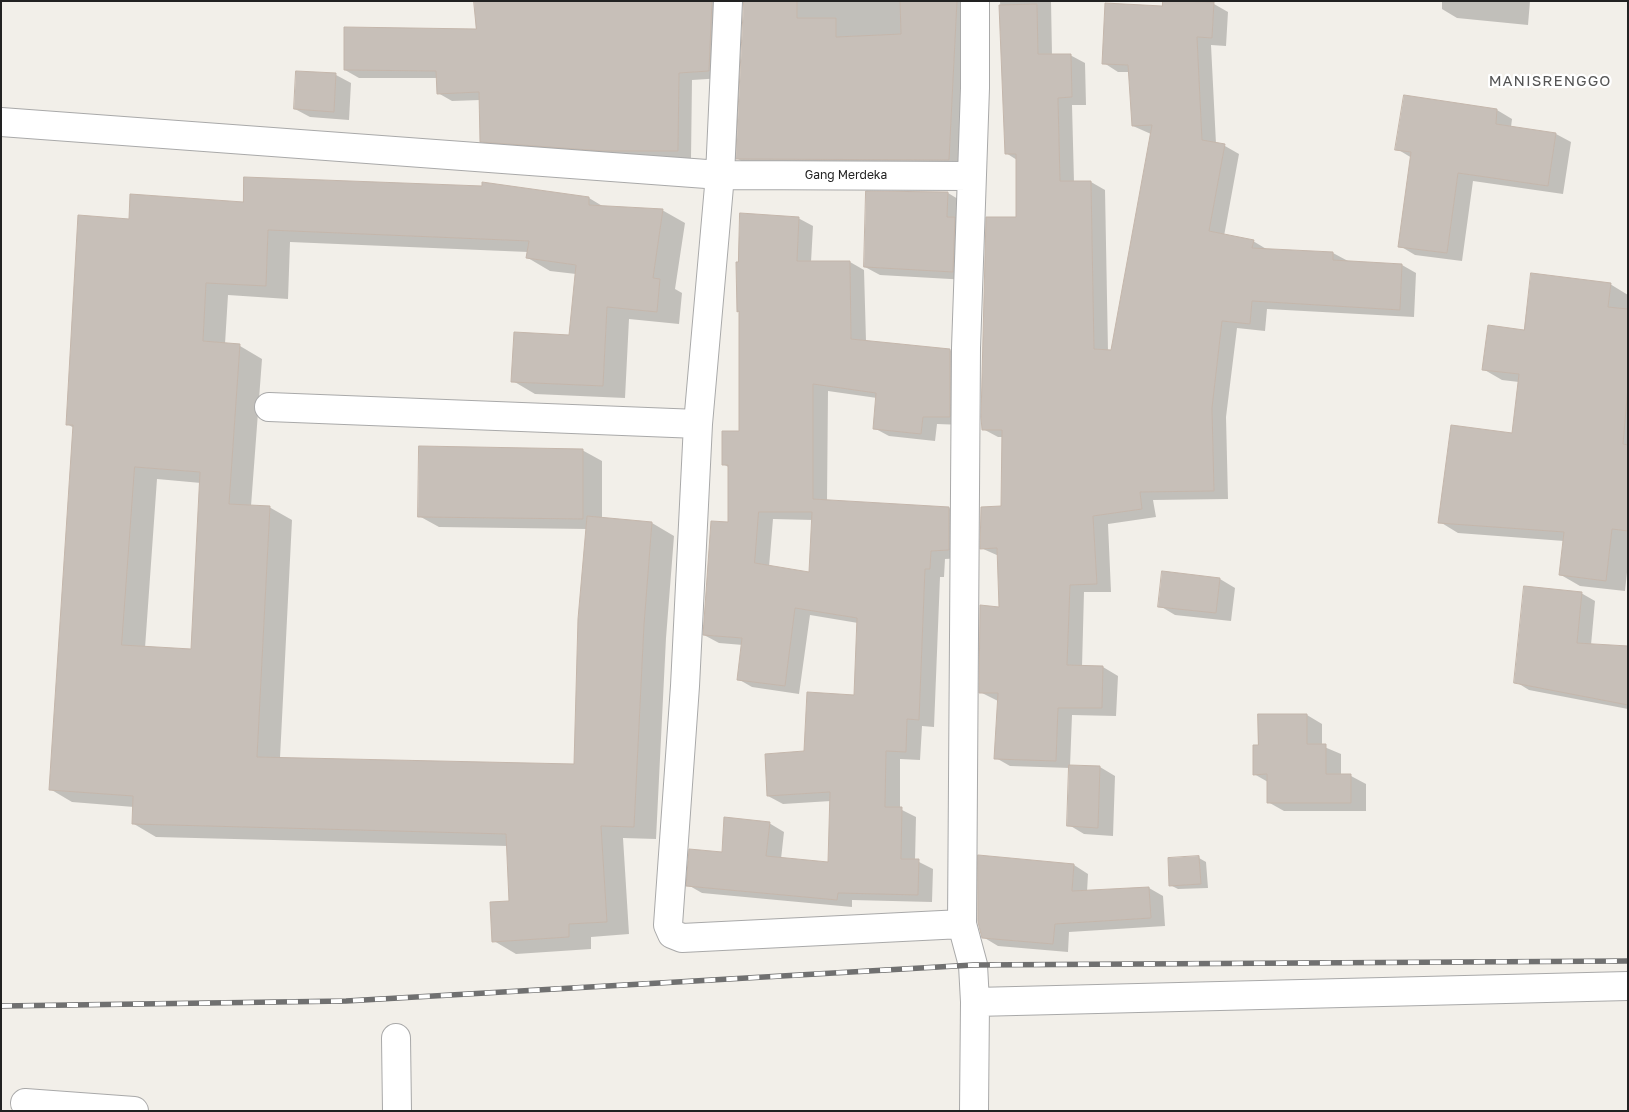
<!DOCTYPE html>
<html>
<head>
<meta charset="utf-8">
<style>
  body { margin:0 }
  #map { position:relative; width:1629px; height:1112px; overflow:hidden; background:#f2efe9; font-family:"Golos Text",sans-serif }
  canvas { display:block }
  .frame { position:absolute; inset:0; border:2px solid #222; pointer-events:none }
</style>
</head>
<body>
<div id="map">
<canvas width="1629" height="1112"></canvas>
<div class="frame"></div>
</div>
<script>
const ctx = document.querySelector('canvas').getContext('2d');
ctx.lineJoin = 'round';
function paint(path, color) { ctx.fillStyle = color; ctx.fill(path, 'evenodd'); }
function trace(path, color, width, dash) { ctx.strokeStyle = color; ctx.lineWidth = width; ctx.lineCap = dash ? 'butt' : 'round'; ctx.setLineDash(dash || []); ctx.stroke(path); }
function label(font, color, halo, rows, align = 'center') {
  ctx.font = font + ' "Golos Text",sans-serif'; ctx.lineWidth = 4.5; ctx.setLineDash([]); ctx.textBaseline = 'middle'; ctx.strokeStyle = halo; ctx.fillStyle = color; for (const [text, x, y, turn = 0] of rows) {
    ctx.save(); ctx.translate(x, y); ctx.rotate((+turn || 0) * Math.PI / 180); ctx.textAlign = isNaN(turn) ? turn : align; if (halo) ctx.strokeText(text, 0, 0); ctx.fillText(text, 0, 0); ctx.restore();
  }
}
const shadow = new Path2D(`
  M476,1h252l-5,77 -31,2 -1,79 -73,-1 -123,-9 -14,-8 -1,-41 -28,1 -14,-8v-15h-79l-14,-8 132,-39z
  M745,1h225l-7,167 -212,-1 -13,-8z
  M1000,1h51l1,54h18l15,8 1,42h-14l2,77h17l14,8 3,161 4,1 39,-218 -18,-8 -3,-54h-12l-14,-9 60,-56v-6l50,3 14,8 -2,34 -15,-1 5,99 9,2 14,8 -15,82 29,5 15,9 65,3 15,8 54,4 14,8 -2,44 -147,-8 -2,22 -28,-3 -11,89 2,82 -75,1 3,17 -48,7 3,68h-27l-2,75h21l15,9 -2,40 -44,-1 -2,51 30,1 15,9 -2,60 -29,-2 -15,-9 1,-57 -60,-2 -14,-8 2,-57 -18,-9 20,-84 -1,-52 -18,-8 21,-41 1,-70h-5l-15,-8 35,-210 -1,-59 -11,-7z
  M1442,1h88l-2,24 -71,-7 -15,-9z
  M336,75l15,8 -2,37 -39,-3 -15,-8z
  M1497,110l15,9 -1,8 45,7 15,8 -8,52 -90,-13 -11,80 -47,-6 -15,-9 12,-88 -15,-9z
  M948,193l15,9 5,78 -88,-5 -15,-8z
  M589,198l15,9 58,3 23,13 -10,66 7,4 -3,31 -50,-5 -4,79 -90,-4 -22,-13 57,-45 6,-62 -26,-3 -22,-13v-6l-238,-10 -2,57 -60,-4 -3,49 15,2 22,13 -11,147 18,1 23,13 -12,238 295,8 12,-237 -148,-2 -20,-11 163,-66 20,11v57l50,5 22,13 -8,102 -10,201 -33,-1 6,96 -38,3v12l-75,5 -22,-13 17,-39 -3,-56 -352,-9 -22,-13v-17l-62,-5 -22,-13 24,-361 -7,-4 63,-204 114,-17zM157,479l44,4 -9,167 -47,-2z
  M798,218l15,8 -2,36h39l14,8 2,71 84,9 15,9 -1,66 -27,-1 -2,17 -46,-5 -15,-8 3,-30 -49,-7 -1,110 122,7 15,8 -1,42 -18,1 -1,18h-4l-6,150 -12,-1 -2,34 -20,-1v50l16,8 -1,43 18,9 -1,33 -80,-2v7l-150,-14 -14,-8 35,-32 46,-30 15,9 -3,27 49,4 1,-62 -48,3 -15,-8 88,-100 2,-73 -48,-8 -11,79 -47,-7 -14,-8 5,-34 -24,-2 -15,-8 25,-112 1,-55 -7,-4 17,-32v-120l-2,-1zM773,519l40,1 -3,54 -41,-7z
  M1610,284l18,11v268l-3,28 -45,-5 -19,-11 3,-34 -106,-8 -18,-11 73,-88 6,-52 -17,-2 -19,-11 43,-37z
  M1164,573l56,6 15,9 -4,33 -56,-6 -15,-9z
  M1581,593l14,8 -4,44 37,2v62l-99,-19 -13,-8z
  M1307,715l15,9v22l19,8v22h10l15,8v27h-82l-16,-9v-20l-14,-8 6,-28z
  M1199,858l7,4 2,26 -30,1 -8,-4z
  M1074,865l14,9 -1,18 62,-4 14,8 2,30 -96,6 -1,20 -70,-6 -15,-9z`);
const building = new Path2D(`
  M474,1h238l-3,70 -30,2 -1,78h-75l-123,-9 -1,-50 -42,2 -1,-23 -92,-1v-43l132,2z
  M744,1h53v17h39v19l65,-3 -1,-33h57l-8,159 -213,-1z
  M1163,1l51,1 -2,36 -15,-1 5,103 23,4 -16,87 45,9 -2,8 81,4v8l69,4 -2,46 -148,-9 -2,23 -28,-3 -10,87 2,83 -74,1 2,17 -49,7 4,68 -27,1 -3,80 36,1 -1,42h-44l-2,53 -62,-2 4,-66h-19l1,-88 19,2 -2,-59 -17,1 1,-42 20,-1 1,-76h-20l-1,-13 5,-200h30v-63h-11l-6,-149 38,-1 1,50h33l1,43 -14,1 2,83h31l3,168 17,1 41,-225 -20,1 -4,-61 -26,-1 3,-61 57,3z
  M296,71l40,2 -2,39 -40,-3z
  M1404,95l93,14 -1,15 60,9 -8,53 -90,-13 -11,80 -49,-6 13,-95 -16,-2z
  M244,177l238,9v-4l107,15v8l74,4 -10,69 7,1 -3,33 -50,-5 -4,79 -92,-4 3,-50 55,3 7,-70 -50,-7 3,-17 -261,-11 -2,56 -60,-3 -3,58 37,3 -11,160 41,2 -13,251 317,7 4,-145 9,-103 65,6 -8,103 -10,202 -33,-1 6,96 -38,2v13l-77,5 -2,-40 19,-1 -3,-67 -374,-10 1,-28 -84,-6 24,-365h-7l12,-210 51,4 1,-25 113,8zM135,467l65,5 -9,177 -69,-4z
  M866,191l82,1 -1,25h8l-2,55 -89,-5z
  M740,213l59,4 -2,44h53l1,78 99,10v68h-27l-2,17 -48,-5 3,-36 -63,-9v115l136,8v43l-18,1 -1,18h-5l-6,151 -12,-1 -1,33 -20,-1 -1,56h17l-1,52h18l-1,36 -80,-2 -1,7 -151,-14 3,-37 33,3 2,-35 46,5 -4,34 62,6 2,-70 -63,4 -2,-42 39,-3 3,-59 47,3 3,-77 -62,-10 -10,78 -48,-6 5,-42 -39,-3 8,-114 17,1v-57h-6v-34h17v-120l-2,1 -1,-50h2zM759,512h53l-3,60 -54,-9z
  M1531,273l80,10 -3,24 20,2v78l-5,57 5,1v86l-16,-2 -6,52 -47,-6 5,-43 -126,-9 13,-98 61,8 7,-59 -37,-4 6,-45 36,5z
  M419,446l164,3v70l-165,-2z
  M1162,571l58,7 -4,35 -58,-6z
  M1524,586l58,6 -5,51 51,3v59l-114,-22z
  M1258,714h49v30h19v30h25v29h-84v-29l-14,1v-30h5z
  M1069,765l31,1 -2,62 -31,-2z
  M978,855l96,9 -2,27 77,-4 2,31 -96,6 -2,20 -71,-6 -4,-16z
  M1199,856l2,28 -32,2 -1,-28z`);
const minor = new Path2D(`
  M728,1l-8,174 -22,249 -13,262 -17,239 4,9 10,4 280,-14
  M1,122l719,53 252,1
  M269,407l429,17
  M975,1002l653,-16
  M396,1038l1,73
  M25,1103l109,8
  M974,1111l1,-109 -2,-37 -11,-41 4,-576 9,-260v-87`);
const rail = new Path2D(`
  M1,1006l345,-5 627,-36 655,-4`);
const streetNames = [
  ["Gang Merdeka",846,175]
];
const quarterNames = [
  ["MANISRENGGO",1550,81]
];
paint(shadow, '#0003');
paint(building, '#c7bfb8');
trace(building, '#c4b6ab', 1);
trace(minor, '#a9a9a9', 30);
trace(minor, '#fff', 28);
trace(rail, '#707070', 5.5);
trace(rail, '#fff', 4, [11]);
label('12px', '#222', '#fff', streetNames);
ctx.letterSpacing = '1px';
label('15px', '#555', '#fff', quarterNames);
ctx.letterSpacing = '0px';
</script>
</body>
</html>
